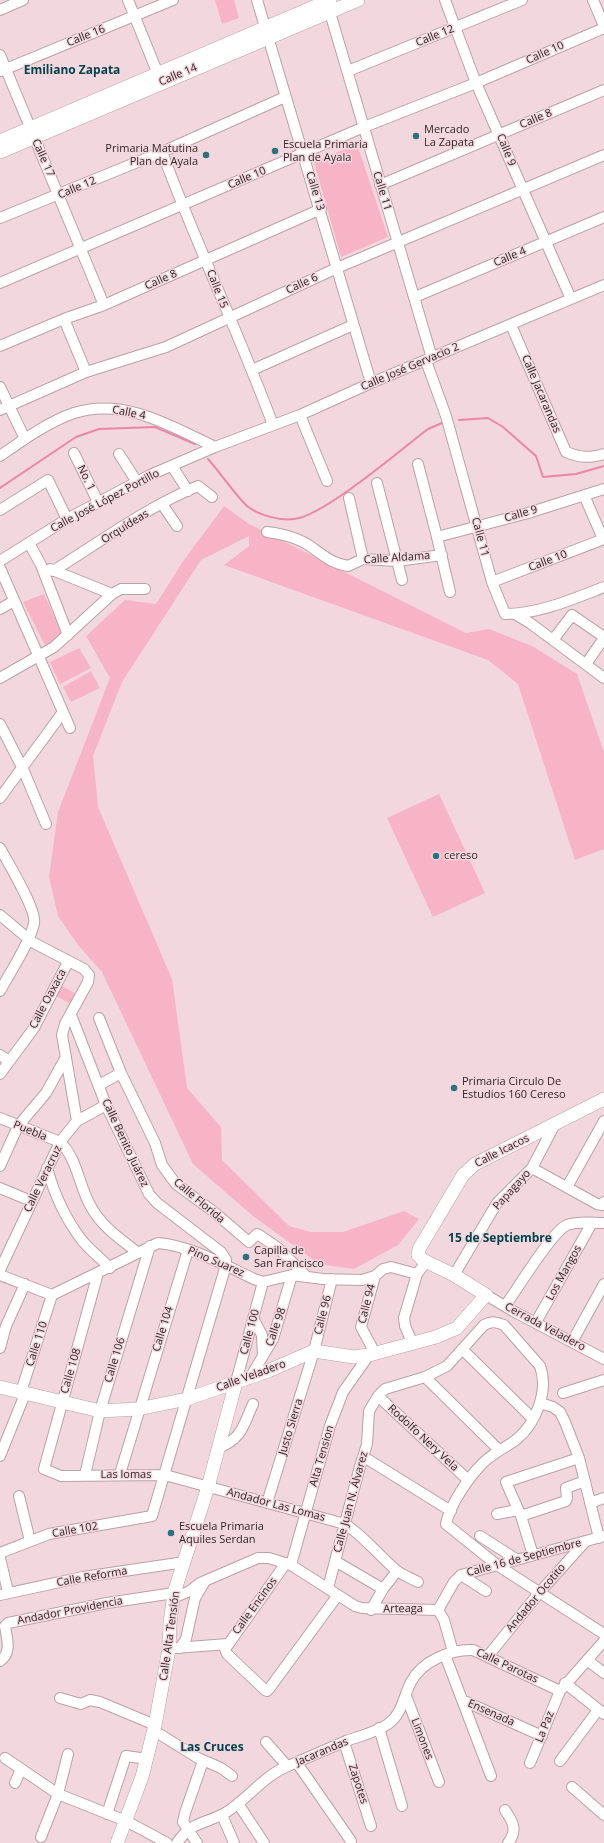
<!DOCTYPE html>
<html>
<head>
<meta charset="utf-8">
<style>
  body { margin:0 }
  canvas { display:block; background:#f2d7de }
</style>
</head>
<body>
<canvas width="604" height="1843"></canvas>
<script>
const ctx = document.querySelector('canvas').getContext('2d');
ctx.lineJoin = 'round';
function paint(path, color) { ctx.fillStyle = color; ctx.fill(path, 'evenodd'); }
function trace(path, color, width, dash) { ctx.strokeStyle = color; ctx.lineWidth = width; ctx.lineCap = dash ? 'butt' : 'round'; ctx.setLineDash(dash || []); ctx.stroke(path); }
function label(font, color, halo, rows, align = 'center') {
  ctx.font = font + ' "Open Sans",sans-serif'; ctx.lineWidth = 3; ctx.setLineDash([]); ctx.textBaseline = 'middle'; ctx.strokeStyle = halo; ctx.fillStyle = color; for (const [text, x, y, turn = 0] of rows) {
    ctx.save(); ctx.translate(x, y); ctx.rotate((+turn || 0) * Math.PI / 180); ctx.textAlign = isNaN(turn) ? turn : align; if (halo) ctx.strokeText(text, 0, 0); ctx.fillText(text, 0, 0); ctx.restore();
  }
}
const green = new Path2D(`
  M215,0h19l5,18 -17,6z
  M357,144l31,93 -47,20 -27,-95z
  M224,506l25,18 217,109 23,-4 43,17 45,28 27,78v97l-29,11 -57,-176 -30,-24 -264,-95 25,-19v-10l-48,24 -79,122 -29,74 5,51 74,172 15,109 34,39 1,33 67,66 22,6h32l61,-21 15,8 -21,26 -44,24 -35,-5 -66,-48 -60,-52 -91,-192 -24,-27 -20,-29 -9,-39 9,-65 52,-134 -24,-42 39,-36 31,4 28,-44z
  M44,594l19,42 -18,9 -22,-43z
  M79,648l12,20 -31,16 -10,-22z
  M91,671l9,17 -29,14 -8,-15z
  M439,794l46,99 -52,24 -46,-99z
  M60,985l18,10 -7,9 -17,-9z`);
const stream = new Path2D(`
  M459,420l29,-2 15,9 33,29 7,21 33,-3 28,-8
  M208,459c11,12 28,37 39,47 11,9 33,15 47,13 30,-3 106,-69 134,-90l14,-6
  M0,488l76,-51 23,-8 56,-2 40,17`);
const minor = new Path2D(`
  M128,0l32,79
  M257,0l114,383
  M445,0l31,83 95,216
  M593,0l11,26
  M328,6l104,352
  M0,10l23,-10
  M0,55l104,250
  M1,71l172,-71
  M348,71l174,-71
  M162,152c34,92 77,181 111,273
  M380,185l224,-95
  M0,218l162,-66 123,-55
  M0,283l364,-156 112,-44 128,-55
  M415,297l189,-80
  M64,319l22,53
  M511,325l55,127c15,6 23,6 38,2
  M0,346l64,-27 40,-14 217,-96
  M426,361l20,55 46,166 13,32c34,0 68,-15 99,-27
  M252,370l101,-45
  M0,387l25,52
  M0,410l86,-38 80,-25 171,-79 267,-113
  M300,415l27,66
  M74,453l24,49
  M119,454l18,28
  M0,456c23,-16 48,-34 74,-43 50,-16 97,13 141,34
  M418,464l19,73 13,55
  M172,466l16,25
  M377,483l25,97
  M584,495l19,44
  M349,498l14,61
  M162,504l15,22
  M0,510l48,-30 19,39
  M267,532c18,2 33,6 47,17 13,9 18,14 34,17l15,-7 34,2 45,-6
  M437,537l91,-24 76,-24
  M29,543l12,22 27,70
  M0,561l67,-42 83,-44 65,-28 85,-32 71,-32 233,-98
  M0,568l70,160
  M50,569l62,25
  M53,571c47,-29 94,-64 145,-85l14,11
  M492,582l112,-43
  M0,609l14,-8
  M515,614l15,9 74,55
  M553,640l19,-25 32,22
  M586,664l18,-26
  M0,678l54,-31 58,-53 9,-5h24
  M0,724l23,45 23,55
  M0,798l63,-86
  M0,848c7,13 37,62 34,75 -3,18 -25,51 -34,68
  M0,915l32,27 52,27 5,6 -1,7 -23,42 -3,11 15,86
  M99,1018l22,55 34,70 7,22 8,11 6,8 38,28 35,30 8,-8 2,1 19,13 27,27
  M0,1055l9,6
  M0,1074l34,-46 34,-66
  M99,1085l22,-12
  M0,1118l60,24c17,16 19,43 30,63 10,20 30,34 47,47
  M0,1166l18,-40 28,-33 20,-36
  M47,1168c7,25 18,50 34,71 8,11 20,19 29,29
  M532,1168l65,36 5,1 2,-3
  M567,1187l37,-66
  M0,1188l31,13
  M0,1270l60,-128 17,-21 29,-16
  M98,1273l-54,196 17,7 104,-1 180,49c20,13 33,31 51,46 6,5 15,8 22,12
  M0,1275l52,20
  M454,1275l43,-72 35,-35 23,-44
  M375,1276l-14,51 14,26
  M52,1295l106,-52c34,3 66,22 96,36l9,3 29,-7 31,4 39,1 13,-4 8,-7 8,-2 26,7 9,-12
  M486,1295l27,16 91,48
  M505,1306c12,-16 47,-75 62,-81 11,-4 25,-2 37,-2
  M253,1318l9,17 1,21
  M536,1322l56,-99
  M412,1342l-7,-16 -1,-8 13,-44
  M572,1342l32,-58
  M0,1348l6,-22 19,-42
  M462,1349l71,70
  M251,1376l22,-37 19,-64
  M425,1377l74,73
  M236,1382l27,-100
  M21,1392l31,-97
  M563,1393l41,-13
  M378,1396l90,84
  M540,1403l13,4 7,5 5,10 14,36 20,80
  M218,1448c24,-9 25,-22 35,-44
  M0,1456l25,-62
  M364,1457l87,54
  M120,1474l68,-224
  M85,1475l15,-64 50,-165
  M19,1496l11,45
  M267,1503l47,-152 18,-72
  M590,1503l14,-5
  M497,1514l21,-4
  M521,1516l45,-15 1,-3 -1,-10 19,-7
  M480,1536l36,23
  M0,1553l49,-19 103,-18 74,-251v-5l-5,-8 -64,-49 -8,-9 -43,-89 -35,-90
  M533,1555l-12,-39 -15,-34 73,-24
  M0,1558l8,34
  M335,1561l48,28
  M286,1563l-61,86 2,5 38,36 2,1 2,-2 69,-94
  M291,1565l39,-139 13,-34 26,-37
  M461,1575l25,16
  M328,1588l31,-118 8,-26 2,-33 9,-15 7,-7 40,-12 22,-11 37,-41c8,-4 12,-3 20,0l36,41c9,25 -4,57 -23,73 -11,9 -25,14 -35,25 -14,14 -32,41 -36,60l51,41 107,69
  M0,1595l83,-18 102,-15
  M173,1598l17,-7 10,-8 58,-25h11l22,7 64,41 7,2 76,2
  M371,1610l12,-21 14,-18
  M438,1610l16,-28 7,-7 143,-39
  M438,1610l6,10 9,32
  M175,1648l53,-4
  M180,1648l6,-9 9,-41 9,-15
  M445,1655l46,121
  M488,1656l51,-63 46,-51
  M587,1660l17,13
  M0,1661c12,-8 7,-22 5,-35l3,-3 99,-20 67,-10
  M565,1683l39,31
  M406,1696l33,86
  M60,1698l21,6 9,-4 10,2 55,23
  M462,1700l80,36
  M379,1728l23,78
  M153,1730l45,28 23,10 11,8
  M266,1742l21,24
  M344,1742l27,84
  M5,1758l53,36 68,27 41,22
  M560,1761l38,-51
  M297,1763l54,78
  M530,1763l30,-72 44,-50
  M15,1783l6,-14
  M572,1787l32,28
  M239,1805l25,38
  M505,1810c8,12 13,20 3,33
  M107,1814l19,-58 21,3
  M222,1815l12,28
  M41,1837l17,-43 10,-40
  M177,1843c14,-22 29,-19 48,-30 22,-13 38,-37 63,-47 19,-8 39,-17 58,-25 14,-5 31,-9 42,-17 15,-11 15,-27 23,-42 11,-21 40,-33 62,-32l87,41
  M197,1843l-14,-21 2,-9 18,-52`);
const major = new Path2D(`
  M0,141l330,-141
  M0,152l358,-152
  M0,1387l100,24 38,-2 49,-10 81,-28 46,-20 40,6 15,-2 67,-18 21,-9 29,-33 -32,-20 -31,-15 -5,-5 1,-6 44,-74 12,-11 129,-65
  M117,1843l25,-66 13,-52 14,-76 1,-26 4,-30 34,-106 28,-105`);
const markers = [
  [416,136,4,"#2a727d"],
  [275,151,4,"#2a727d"],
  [206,155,4,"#2a727d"],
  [436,856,4,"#2a727d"],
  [454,1088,4,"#2a727d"],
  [246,1257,4,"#2a727d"],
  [171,1533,4,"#2a727d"]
];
const streetNames = [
  ["Calle 16",86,36,-22],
  ["Calle 12",435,36,-22],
  ["Calle 10",545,53,-24],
  ["Calle 14",178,75,-23],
  ["Calle 8",536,119,-23],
  ["Calle 9",506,150,68],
  ["Calle 17",43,158,66],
  ["Calle 10",247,178,-23],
  ["Calle 12",77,188,-23],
  ["Calle 13",315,191,73],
  ["Calle 11",382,191,73],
  ["Calle 4",510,257,-23],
  ["Calle 8",161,280,-24],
  ["Calle 6",302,284,-25],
  ["Calle 15",217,289,69],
  ["Calle José Gervacio 2",410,367,-23],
  ["Calle Jacarandas",541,394,67],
  ["Calle 4",129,413,11],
  ["No. 1",86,478,64],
  ["Calle José López Portillo",105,501,-28],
  ["Calle 9",521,514,-16],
  ["Orquídeas",125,527,-32],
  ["Calle 11",480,537,75],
  ["Calle Aldama",397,558,-4],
  ["Calle 10",548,561,-21],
  ["Calle Oaxaca",48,999,-62],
  ["Puebla",30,1131,22],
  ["Calle Benito Juárez",125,1143,65],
  ["Calle Icacos",502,1151,-27],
  ["Calle Veracruz",43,1179,-64],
  ["Papagayo",512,1190,-48],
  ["Calle Florida",199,1201,40],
  ["Pino Suarez",216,1262,23],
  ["Los Mangos",564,1273,-61],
  ["Calle 94",367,1304,-76],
  ["Calle 96",323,1315,-76],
  ["Calle 98",276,1327,-71],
  ["Cerrada Veladero",545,1327,28],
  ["Calle 104",163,1329,-73],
  ["Calle 100",250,1332,-75],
  ["Calle 110",37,1344,-72],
  ["Calle 106",115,1360,-73],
  ["Calle 108",71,1371,-74],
  ["Calle Veladero",251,1376,-20],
  ["Justo Sierra",291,1427,-73],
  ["Rodolfo Nery Vela",423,1438,43],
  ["Alta Tension",322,1456,-74],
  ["Las lomas",126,1475],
  ["Calle Juan N. Álvarez",351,1502,-75],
  ["Andador Las Lomas",276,1505,15],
  ["Calle 102",75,1530,-10],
  ["Calle 16 de Septiembre",524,1558,-15],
  ["Calle Reforma",92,1577,-10],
  ["Andador Ocotito",536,1598,-50],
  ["Calle Encinos",255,1606,-54],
  ["Arteaga",403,1609,-1],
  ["Andador Providencia",70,1611,-11],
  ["Calle Alta Tensión",170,1636,-82],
  ["Calle Parotas",507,1666,25],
  ["Ensenada",491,1713,24],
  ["La Paz",545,1727,-68],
  ["Limones",422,1739,69],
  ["Jacarandas",322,1752,-23],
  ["Zapotes",358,1784,72]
];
const poiNames = [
  ["Mercado",424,130],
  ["La Zapata",424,143],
  ["Escuela Primaria",283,145],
  ["Plan de Ayala",283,158],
  ["Primaria Matutina",198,149,"right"],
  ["Plan de Ayala",198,162,"right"],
  ["cereso",444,856],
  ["Primaria Circulo De",462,1082],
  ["Estudios 160 Cereso",462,1095],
  ["Capilla de",254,1251],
  ["San Francisco",254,1264],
  ["Escuela Primaria",179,1527],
  ["Aquiles Serdan",179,1540]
];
const neighbourhoodNames = [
  ["Emiliano Zapata",72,71],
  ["15 de Septiembre",500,1239],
  ["Las Cruces",212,1748]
];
paint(green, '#f7b4c7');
trace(stream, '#ea87a6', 2);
trace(minor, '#baa0a7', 12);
trace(major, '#baa0a7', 14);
trace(minor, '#fff', 10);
trace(major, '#fff', 13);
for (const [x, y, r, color] of markers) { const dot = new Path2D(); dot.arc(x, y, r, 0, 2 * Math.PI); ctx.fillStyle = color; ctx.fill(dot); trace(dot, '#f2d7de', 1.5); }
label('11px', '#302629', '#f2d7de', streetNames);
label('11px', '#302629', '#f2d7de', poiNames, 'left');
label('bold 12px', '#02434c', '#f2d7de', neighbourhoodNames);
</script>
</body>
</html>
